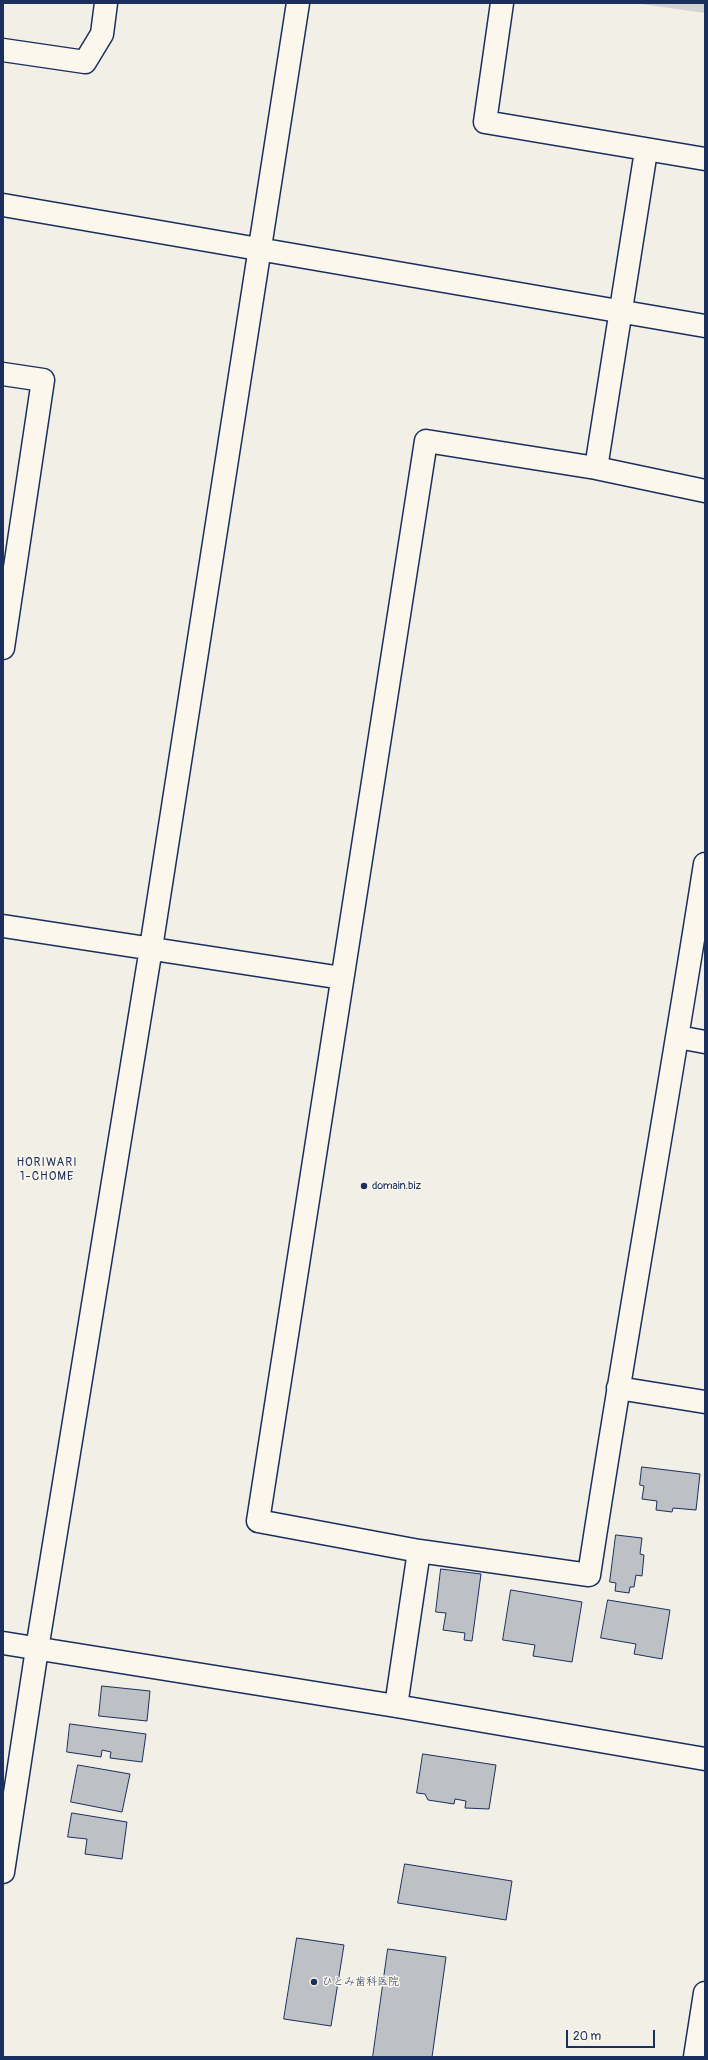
<!DOCTYPE html>
<html>
<head>
<meta charset="utf-8">
<style>
  body { margin:0 }
  #map { position:relative; width:708px; height:2060px; overflow:hidden; background:#f2efe6; font-family:Pangolin,sans-serif }
  canvas { display:block }
  .frame { position:absolute; inset:0; border:4px solid #1b2f5e; pointer-events:none }
  .scale { position:absolute; left:566px; top:2030px; width:89px; height:18px; box-sizing:border-box; border:2px solid #1b2f5e; border-top:0; padding-left:5px; font-size:12px; line-height:14px; white-space:nowrap; color:#1b2f5e; -webkit-text-stroke:3px #fbf7ec; paint-order:stroke }
</style>
</head>
<body>
<div id="map">
<canvas width="708" height="2060"></canvas>
<div class="frame"></div>
<div class="scale">20 m</div>
</div>
<script>
const ctx = document.querySelector('canvas').getContext('2d');
ctx.lineJoin = 'round';
function paint(path, color) { ctx.fillStyle = color; ctx.fill(path, 'evenodd'); }
function trace(path, color, width, dash) { ctx.strokeStyle = color; ctx.lineWidth = width; ctx.lineCap = dash ? 'butt' : 'round'; ctx.setLineDash(dash || []); ctx.stroke(path); }
function label(font, color, halo, rows, align = 'center') {
  ctx.font = font + ' Pangolin,"Klee One",sans-serif'; ctx.lineWidth = 3; ctx.setLineDash([]); ctx.textBaseline = 'middle'; ctx.strokeStyle = halo; ctx.fillStyle = color; for (const [text, x, y, turn = 0] of rows) {
    ctx.save(); ctx.translate(x, y); ctx.rotate((+turn || 0) * Math.PI / 180); ctx.textAlign = isNaN(turn) ? turn : align; if (halo) ctx.strokeText(text, 0, 0); ctx.fillText(text, 0, 0); ctx.restore();
  }
}
const green = new Path2D(`
  M634,3h71v10z`);
const building = new Path2D(`
  M642,1467l58,7 -4,36 -23,-2 -1,4 -16,-2 1,-9 -15,-2 2,-13 -4,-1z
  M616,1535l26,3 -2,16 4,1 -2,21 -6,-1 -2,12h-4l-1,6 -14,-2 1,-8 -6,-1z
  M441,1569l40,5 -9,67 -8,-1 1,-7 -22,-3 3,-17 -10,-1z
  M511,1590l71,12 -10,60 -39,-6 2,-11 -32,-5z
  M608,1600l62,10 -8,49 -28,-5 2,-10 -35,-6z
  M102,1686l48,5 -3,30 -48,-5z
  M70,1724l76,10 -4,28 -32,-4 1,-6 -9,-2 -1,7 -34,-5z
  M423,1754l73,11 -7,44 -24,-1 1,-7 -11,-2 -1,5 -26,-4 -3,-6 -8,-1z
  M78,1765l52,9 -8,38 -51,-10z
  M72,1813l55,9 -5,37 -37,-5 2,-15 -19,-2z
  M405,1864l107,17 -6,39 -108,-17z
  M297,1938l47,7 -13,81 -47,-7z
  M388,1949l58,8 -14,100h-59z`);
const minor = new Path2D(`
  M502,3l-17,119 220,37
  M3,50l82,12 17,-28 4,-31
  M3,205l702,121
  M3,374l40,6 -40,268
  M596,468l50,-317
  M705,491l-109,-23 -170,-27 -168,1080 161,30 170,24c36,-237 79,-474 116,-711
  M3,926l339,52
  M678,1037l27,5
  M618,1388l87,14
  M3,1643l393,63 309,53
  M396,1706l23,-155
  M3,1872l34,-223 114,-701 147,-945
  M695,2057l10,-64`);
const markers = [
  [364,1186,4,"#1b2f5e"],
  [314,1982,4,"#1b2f5e"]
];
const poiNames = [
  ["domain.biz",372,1186],
  ["ひとみ歯科医院",322,1982]
];
const neighbourhoodNames = [
  ["HORIWARI",47,1163],
  ["1-CHOME",47,1177]
];
paint(green, '#d2d3d2');
paint(building, '#bdc0c4');
trace(building, '#1b2f5e', 1);
trace(minor, '#1b2f5e', 25);
trace(minor, '#fbf7ec', 22);
for (const [x, y, r, color] of markers) { const dot = new Path2D(); dot.arc(x, y, r, 0, 2 * Math.PI); ctx.fillStyle = color; ctx.fill(dot); trace(dot, '#fbf7ec', 1.5); }
label('11px', '#1b2f5e', '#fbf7ec', poiNames, 'left');
ctx.letterSpacing = '1px';
label('12px', '#1b2f5e', '#fbf7ec', neighbourhoodNames);
ctx.letterSpacing = '0px';
</script>
</body>
</html>
